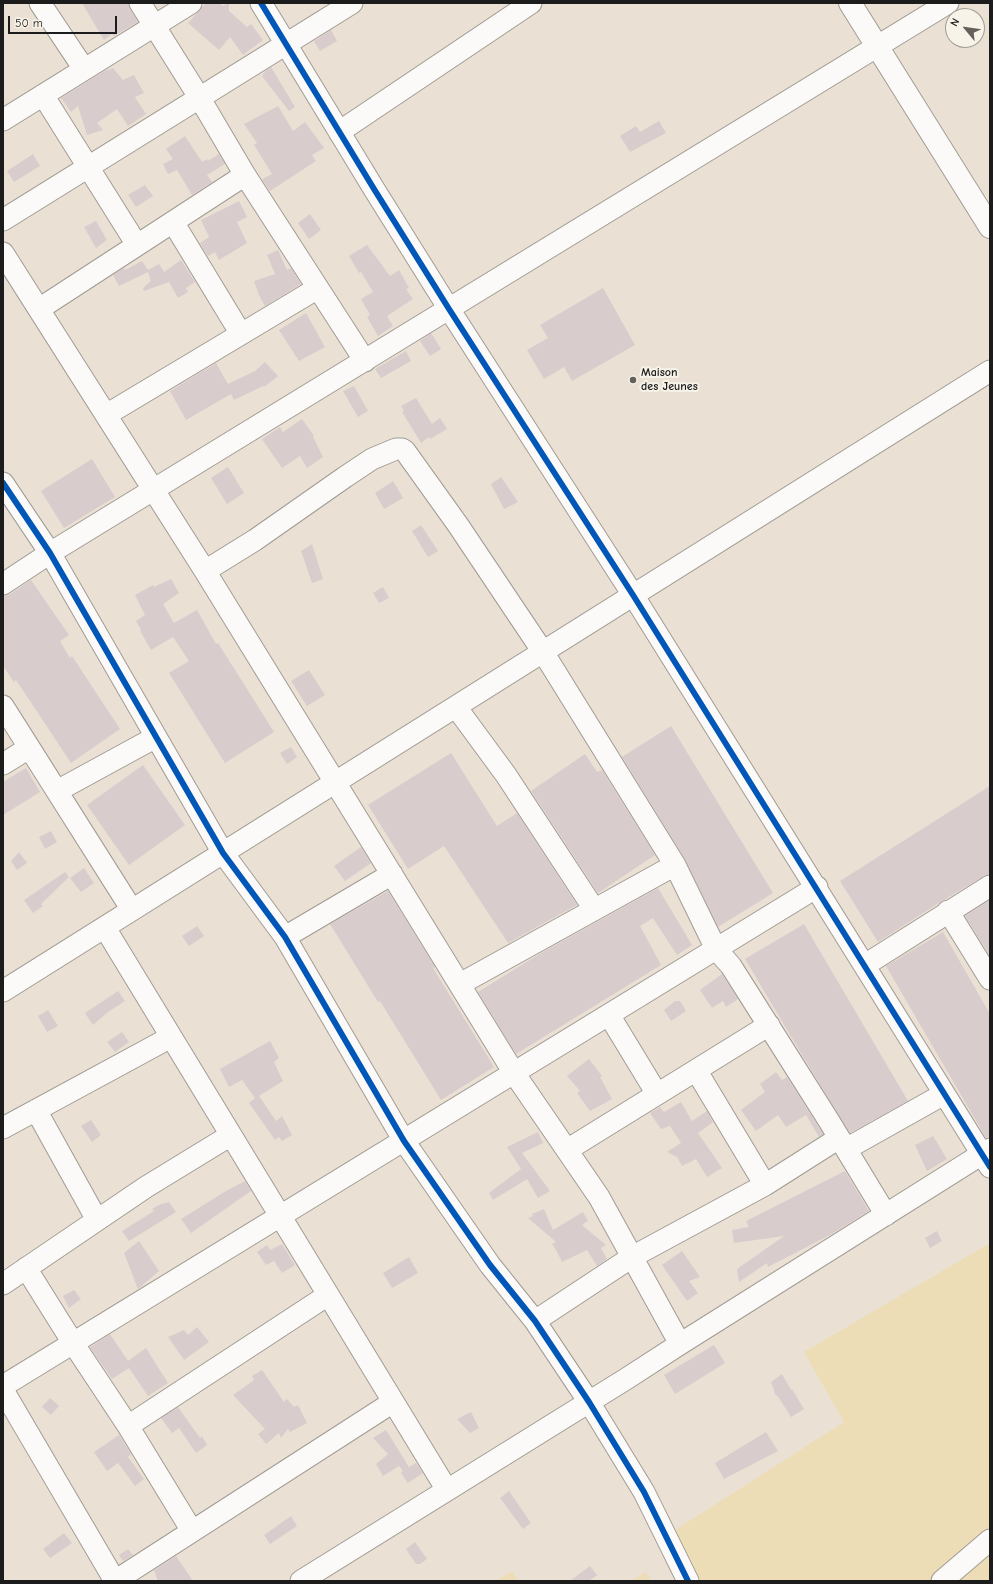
<!DOCTYPE html>
<html>
<head>
<meta charset="utf-8">
<style>
  body { margin:0 }
  #map { position:relative; width:993px; height:1584px; overflow:hidden; background:#eae1d4; font-family:"Comic Neue",sans-serif }
  canvas { display:block }
  .frame { position:absolute; inset:0; border:4px solid #1c1c1c; pointer-events:none }
  .north { position:absolute; left:945px; top:8px; width:40px; height:40px; box-sizing:border-box; background:#f7f3e8; border:1px solid #9f9d96; border-radius:50%; rotate:299deg; font-size:11px; font-weight:700; line-height:16px; text-align:center; color:#1c1c1c }
  .north::after { content:''; display:block; margin:auto; width:14px; height:18px; background:#64615c; clip-path:polygon(50% 0,100% 100%,50% 72%,0 100%) }
  .scale { position:absolute; left:8px; top:16px; width:109px; height:18px; box-sizing:border-box; border:2px solid #1c1c1c; border-top:0; padding-left:5px; font-size:12px; line-height:14px; white-space:nowrap; color:#1c1c1c; -webkit-text-stroke:3px #f7f3e8; paint-order:stroke }
</style>
</head>
<body>
<div id="map">
<canvas width="993" height="1584"></canvas>
<div class="frame"></div>
<div class="north">N</div>
<div class="scale">50 m</div>
</div>
<script>
const ctx = document.querySelector('canvas').getContext('2d');
ctx.lineJoin = 'round';
function paint(path, color) { ctx.fillStyle = color; ctx.fill(path, 'evenodd'); }
function trace(path, color, width, dash) { ctx.strokeStyle = color; ctx.lineWidth = width; ctx.lineCap = dash ? 'butt' : 'round'; ctx.setLineDash(dash || []); ctx.stroke(path); }
function label(font, color, halo, rows, align = 'center') {
  ctx.font = font + ' "Comic Neue",sans-serif'; ctx.lineWidth = 4; ctx.setLineDash([]); ctx.textBaseline = 'middle'; ctx.strokeStyle = halo; ctx.fillStyle = color; for (const [text, x, y, turn = 0] of rows) {
    ctx.save(); ctx.translate(x, y); ctx.rotate((+turn || 0) * Math.PI / 180); ctx.textAlign = isNaN(turn) ? turn : align; if (halo) ctx.strokeText(text, 0, 0); ctx.fillText(text, 0, 0); ctx.restore();
  }
}
const sand = new Path2D(`
  M990,1243v338h-291l-30,-47 175,-112 -40,-70z
  M512,1571l6,10h-22z
  M646,1572l5,9h-20z`);
const building = new Path2D(`
  M82,3h46l2,6 8,13 -24,14 -2,-2 -8,6z
  M206,3h14l3,3 6,-3v8l18,16 4,-3 12,16 -20,15 -13,-18 -11,13 -31,-27z
  M331,30l6,11 -17,10 -6,-10z
  M271,67l24,40 -6,4 -27,-35 3,-5z
  M113,68l10,12 11,-5 10,18 -9,4 11,17 -18,12 -11,-17 -20,14 6,7 -16,5 -9,-29 -7,6 -10,-14 43,-27z
  M278,106l15,25 12,-9 19,26 -12,7 4,6 -46,30 -8,-12 10,-5 -18,-29 3,-2 -13,-19z
  M659,121l7,12 -36,19 -10,-16 16,-10 4,6z
  M185,136l17,26 5,-3 1,2 11,-7 6,10 -18,11 5,7 -20,13 -15,-25 -9,4 -5,-10 10,-5 -7,-10z
  M33,154l7,12 -26,16 -7,-11z
  M145,185l8,11 -17,11 -8,-12z
  M239,201l8,16 -10,5 10,21 -28,17 -4,-8 -7,4 -8,-13 9,-6 -8,-17z
  M310,214l11,16 -12,9 -11,-16z
  M96,221l11,19 -11,8 -12,-21z
  M367,245l23,31 9,-6 10,18 -3,1 7,10 -26,17 6,10 -15,10 -11,-19 3,-2 -9,-16 12,-7 -12,-20 -2,1 -10,-17z
  M278,250l9,20 4,-2 10,16 -36,22 -6,-11 -5,-14 21,-7 -8,-19z
  M181,260l14,22 -9,6 2,4 -10,6 -9,-16 -25,9 -1,-3 8,-7 -3,-9 -29,14 -6,-11 11,-7 1,2 17,-9 6,9 11,-6 5,8z
  M603,288l32,57 -63,36 -8,-14 -20,12 -17,-29 21,-12 -8,-13z
  M306,313l19,34 -26,14 -20,-31z
  M431,333l10,16 -11,7 -10,-15z
  M406,351l5,10 -30,17 -6,-9z
  M265,362l13,14 -14,11 -1,-1 -29,14 -3,-6 -45,26 -16,-29 46,-28 12,21 27,-13z
  M354,386l14,25 -10,6 -15,-26z
  M416,398l16,26 8,-6 7,11 -17,10 -1,-2 -8,6 -19,-31 2,-1 -3,-5z
  M302,419l12,17 -1,1 10,20 -16,11 -7,-12 -18,12 -20,-29 18,-12 3,5z
  M92,459l23,38 -51,31 -23,-37z
  M228,467l16,26 -17,11 -16,-26z
  M501,477l17,25 -14,7 -13,-25z
  M393,481l10,17 -19,11 -9,-16z
  M421,525l17,26 -10,6 -16,-26z
  M312,544l11,35 -11,4 -11,-32z
  M171,579l8,14 -16,11 11,19 23,-13 19,34 2,-1 56,89 -49,31 -56,-90 20,-12 -16,-24 -22,13 -11,-19 1,-1 -5,-9 9,-6 -10,-20 18,-10 1,2z
  M31,580l38,55 -9,6 10,17 2,-2 48,73 -49,34 -55,-83 -2,2 -11,-16v-70l7,-2z
  M383,587l6,11 -10,5 -6,-10z
  M309,670l16,25 -18,11 -16,-25z
  M671,726l102,167 -55,34 -33,-68 -63,-102z
  M291,747l6,10 -10,7 -7,-11z
  M451,753l46,73 20,-13 60,92 -69,38 -64,-97 -36,23 -40,-64z
  M585,754l12,18 5,-2 53,85 -57,38 -67,-102z
  M143,765l42,60 -56,40 -42,-60z
  M26,768l14,24 -37,23v-33z
  M990,786v88l-6,2 -42,25 -64,41 -38,-61z
  M51,831l6,11 -12,7 -6,-12z
  M361,847l10,16 -26,18 -11,-15z
  M19,852l8,11 -10,7 -6,-9z
  M84,868l10,15 -13,9 -11,-14z
  M65,872l4,5 -28,27 2,2 -10,7 -9,-13z
  M658,888l34,57 -15,10 -24,-37 -13,8 21,39 -145,89 -38,-62 63,-39z
  M388,891l47,76 -2,1 61,99 -53,33 -61,-99 -2,1 -48,-78z
  M990,900v56l-25,-40z
  M804,924l104,177 -58,32 -48,-78 -57,-96z
  M197,926l7,10 -15,10 -7,-10z
  M943,932l47,82v123l-4,1 -100,-172z
  M722,974l16,25 -12,8 -3,-6 -11,7 -12,-18z
  M118,991l7,10 -17,11 -15,13 -8,-12z
  M675,1001h5l6,10 -15,10 -7,-11z
  M48,1010l10,16 -11,6 -9,-16z
  M122,1032l7,10 -14,10 -8,-10z
  M270,1041l9,17 -5,4 9,19 -24,15 17,25 6,-5 10,19 -10,6 -3,-4 -4,3 -21,-30 -5,-7 6,-5 -13,-18 -13,7 -9,-18z
  M589,1059l13,17 -2,1 12,22 -22,12 -13,-18 3,-2 -13,-15z
  M776,1072l6,8 5,-3 36,57 -4,3 -13,-22 -20,12 -8,-12 -22,16 -15,-21 24,-18 -5,-8z
  M681,1102l11,19 15,-10 6,11 -15,11 24,35 -15,9 -11,-18 -14,7 -5,-9 -10,-5 14,-9 -11,-17 -9,3 -11,-16 10,-6 4,5z
  M91,1120l10,15 -9,7 -11,-16z
  M538,1132l5,11 -21,10 28,38 -12,7 -11,-19 -34,21 -4,-7 32,-24 -14,-22z
  M933,1136l14,23 -20,12 -12,-26z
  M845,1171l24,40 -39,24 -62,32 -1,-4 -28,19 -2,-13 47,-33 -50,7 -2,-13 17,-3 -3,-6z
  M245,1181l6,10 -60,42 -10,-14 45,-28z
  M169,1202l7,10 -47,29 -7,-10 32,-20 -2,-2 7,-4z
  M544,1209l9,21 30,-18 5,9 -6,4 24,20 -5,3 6,11 -10,7 -10,-16 -25,12 -6,-12 -4,-6 4,-2 -28,-24 5,-2 -1,-2z
  M937,1231l5,10 -12,7 -5,-10z
  M139,1241l20,30 -21,18 -14,-36z
  M282,1244l13,21 -13,8 -8,-12 -8,4 -9,-13 10,-7 3,5z
  M682,1251l18,26 -11,4 9,12 -11,8 -25,-36z
  M409,1257l9,16 -26,15 -9,-15z
  M74,1290l7,9 -12,9 -6,-12z
  M197,1327l12,15 -25,18 -16,-23 16,-7 4,5z
  M110,1334l18,27 18,-13 22,35 -20,13 -19,-28 -17,11 -22,-32z
  M714,1345l11,18 -50,31 -11,-19z
  M262,1370l22,32 3,-3 7,8 4,-2 9,18 -17,9 -2,-3 -7,9 -2,-5 -13,11 -8,-10 7,-5 -32,-34 21,-15 -2,-4z
  M782,1374l9,16 1,-1 12,20 -13,8 -14,-22 -1,1 -5,-14z
  M50,1398l9,8 -8,9 -9,-8z
  M178,1407l22,31 2,-2 5,9 -11,8 -17,-25 -7,5 -11,-15z
  M471,1412l8,16 -9,5 -13,-14z
  M386,1430l23,37 7,-4 7,10 -15,10 -7,-10 2,-2 -4,-5 -16,10 -7,-12 12,-10 -15,-16z
  M766,1432l12,19 -54,28 -9,-16z
  M119,1435l12,19 -3,3 16,22 -9,7 -17,-23 -11,8 -13,-19z
  M509,1491l22,32 -8,6 -23,-31z
  M291,1516l6,10 -27,18 -6,-9z
  M64,1533l8,10 -22,15 -7,-9z
  M415,1542l12,17 -7,5h-4l-10,-15z
  M128,1549l5,6 -10,6 -4,-6z
  M176,1556l17,25h-35l-4,-11z
  M590,1566l7,9 -8,6h-19z`);
const minor = new Path2D(`
  M40,3l44,66
  M140,3l59,94 46,78 120,186
  M261,3l113,186 75,120 184,286 357,572
  M43,95l94,150
  M3,120l188,-117
  M339,132l192,-129
  M3,220l349,-217
  M173,222l68,112
  M3,253l202,318 309,502 85,124 81,147
  M39,309l206,-134
  M106,415l212,-127
  M3,483l47,70 173,300 62,84 119,204 86,124 45,56 54,81 55,90 44,89
  M205,571l50,-31 90,-63 27,-18 24,-10h6l3,2 53,74 85,127 132,213 41,84 15,17 98,155 57,94
  M3,584l47,-31 898,-550
  M3,706l129,204
  M456,707l50,68 88,134
  M3,764l26,-16
  M57,791l99,-54
  M948,911l42,68
  M105,928l342,562
  M285,937l107,-63
  M865,965l125,-79
  M460,984l215,-119
  M3,991l987,-620
  M609,1015l48,79
  M696,1070l69,115
  M36,1110l61,110
  M3,1128l168,-91
  M846,1149l98,-55
  M567,1150l202,-125
  M26,1268l47,75 55,83 64,105
  M3,1284l143,-97 85,-52
  M535,1321l97,-64 133,-72 74,-47
  M3,1386l814,-499
  M3,1390l112,191
  M128,1426l200,-131
  M115,1581l278,-179
  M301,1581l325,-202 54,-35 310,-195
  M942,1581l48,-41`);
const major = new Path2D(`
  M850,3l140,224`);
const cycleway = new Path2D(`
  M261,3l113,186 75,120 184,286 357,572
  M3,483l47,70 173,300 62,84 119,204 86,124 45,56 54,81 55,90 44,89`);
const markers = [
  [633,380,4,"#64615c"]
];
const poiNames = [
  ["Maison",641,373],
  ["des Jeunes",641,387]
];
paint(sand, '#ecddb6');
paint(building, '#d9cccd');
trace(minor, '#a09b93', 23);
trace(major, '#a09b93', 24);
trace(minor, '#fcfaf9', 21);
trace(major, '#fcfaf9', 22);
trace(cycleway, '#0057b8', 6);
for (const [x, y, r, color] of markers) { const dot = new Path2D(); dot.arc(x, y, r, 0, 2 * Math.PI); ctx.fillStyle = color; ctx.fill(dot); trace(dot, '#f7f3e8', 1.5); }
label('bold 12px', '#1c1c1c', '#f7f3e8', poiNames, 'left');
</script>
</body>
</html>
